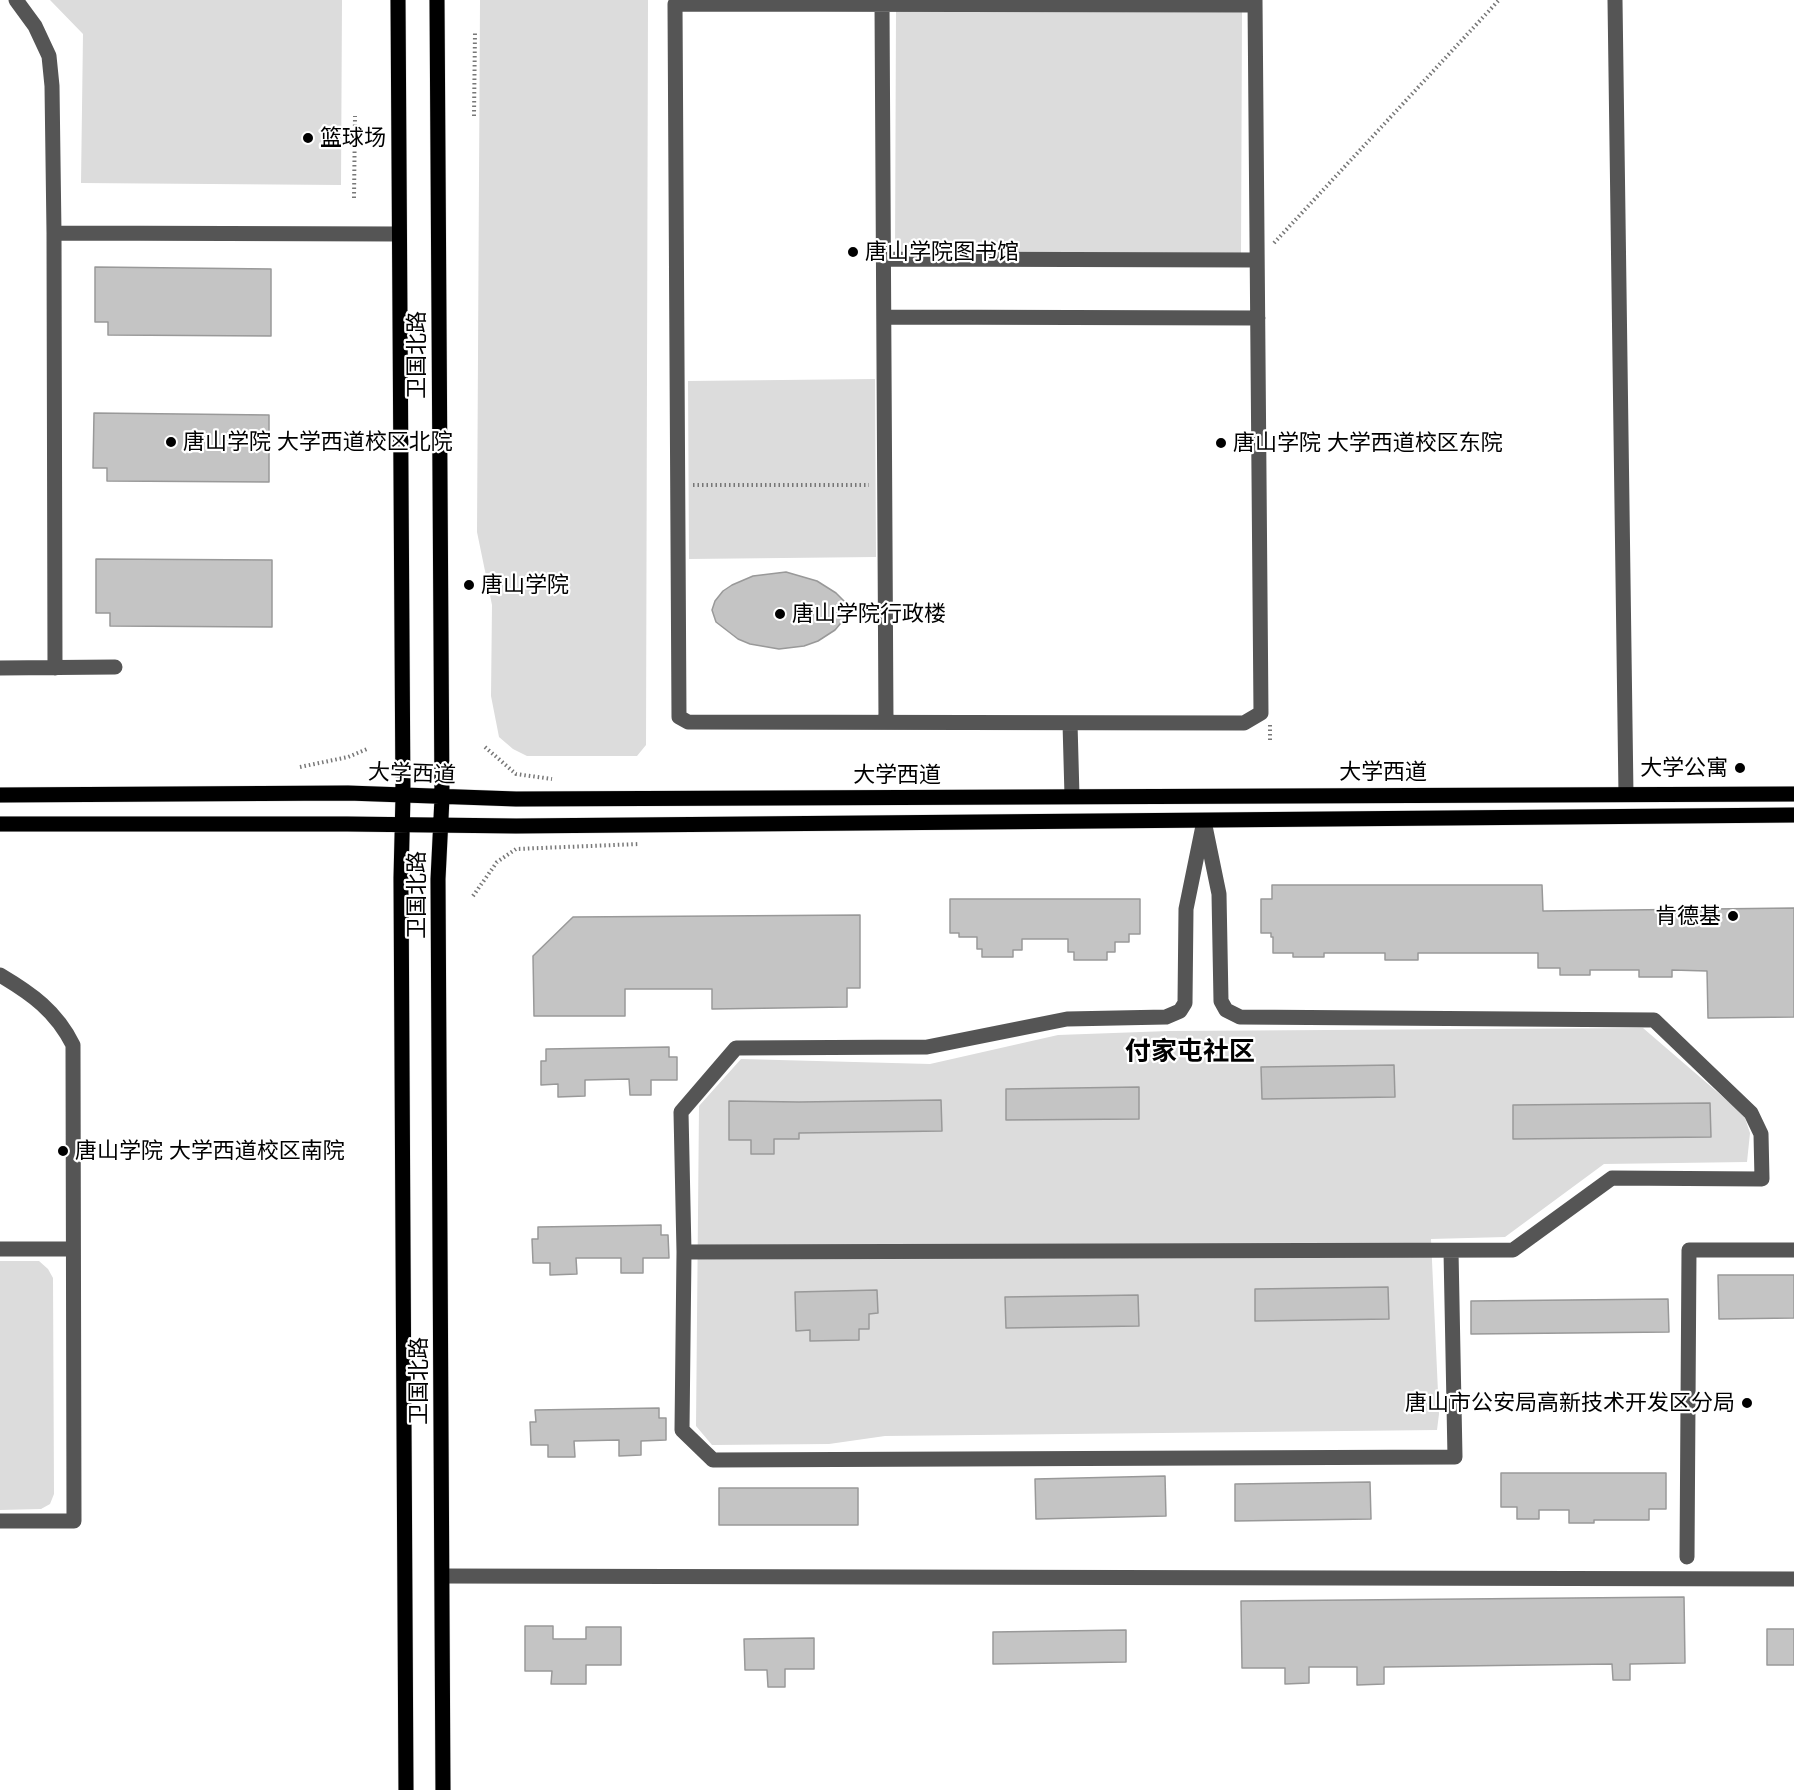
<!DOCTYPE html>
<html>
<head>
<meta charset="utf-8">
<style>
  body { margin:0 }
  canvas { display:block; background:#fff }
</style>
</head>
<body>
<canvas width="1794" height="1790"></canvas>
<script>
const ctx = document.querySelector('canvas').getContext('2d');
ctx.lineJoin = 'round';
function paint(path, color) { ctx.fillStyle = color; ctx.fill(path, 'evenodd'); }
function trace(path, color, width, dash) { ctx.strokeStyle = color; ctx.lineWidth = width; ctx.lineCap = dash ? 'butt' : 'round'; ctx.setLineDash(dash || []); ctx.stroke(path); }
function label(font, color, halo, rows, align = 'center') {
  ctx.font = font + ' Mulish,"Noto Sans SC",sans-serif'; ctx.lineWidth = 4.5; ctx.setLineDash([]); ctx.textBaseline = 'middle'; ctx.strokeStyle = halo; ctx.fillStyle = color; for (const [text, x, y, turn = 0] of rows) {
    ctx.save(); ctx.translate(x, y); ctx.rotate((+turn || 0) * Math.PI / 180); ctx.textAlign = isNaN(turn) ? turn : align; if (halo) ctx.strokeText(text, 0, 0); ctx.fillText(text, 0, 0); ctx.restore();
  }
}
const green = new Path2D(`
  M50,0h292l-1,185 -260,-2 2,-149z
  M480,0h168l-2,745 -9,11h-110l-14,-7 -14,-12 -8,-41 1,-91 -15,-73z
  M896,11l346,1 -1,244 -346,-1z
  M875,379l1,178 -187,2 -1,-178z
  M1643,1028l101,87 6,18 -3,29 -143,2 -99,73 -74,2 8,175 -2,16 -552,6 -56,8 -117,1 -16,-19 3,-320 42,-47 189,5 128,-29 111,-4z
  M0,1261h39l9,8 5,9 1,216 -4,10 -9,5 -41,1z`);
const building = new Path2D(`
  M95,267l176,2v67l-163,-1v-13h-13z
  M94,413l175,2v67l-162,-1v-13h-14z
  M96,559l176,1v67l-162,-1v-13h-14z
  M786,572l31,9 19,12 9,9 2,7 -2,9 -10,12 -17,11 -14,5 -25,3 -29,-5 -12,-5 -22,-17 -4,-12 3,-9 8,-10 9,-6 21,-9z
  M1272,885h270l1,26 251,-3v109l-86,1 -1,-47 -35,-1v7h-33v-7h-49v5h-30v-7h-22v-15h-120v7h-33v-7h-61v4h-31v-4h-20v-16h-2v-4h-10v-34h11z
  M950,899h190v35h-11v8h-14v10h-8v8h-33v-8h-6v-13h-46v11h-9v7h-31v-8h-5v-12h-18v-4h-9z
  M860,915v73h-13v19l-135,2v-20h-87v27h-91l-1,-60 40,-39z
  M669,1047v10h8v23h-26v15h-21l-1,-16 -44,1v16l-27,1v-13l-17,1v-24h5v-12z
  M1394,1065l1,32 -133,2 -1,-32z
  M1139,1087v32l-133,1v-31z
  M941,1100l1,31 -143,2v6h-25v15h-23v-14h-22v-39l70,1z
  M1710,1103l1,34 -198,2v-34z
  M661,1225v10h7l1,23h-26v15h-22v-15h-45l1,16 -27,1v-12h-17l-1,-24h6v-12z
  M1718,1275h76v43l-75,1z
  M1388,1287l1,32 -134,2v-32z
  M877,1290l1,23 -9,1v15h-10v11l-49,1v-11l-14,1 -1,-39z
  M1138,1295l1,31 -133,2 -1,-31z
  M1668,1299l1,33 -198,2v-33z
  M659,1408v10h7v22l-25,1v14l-22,1v-16l-45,1 1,16h-27v-12h-17l-1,-23h6l-1,-12z
  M1501,1473h165v36h-17v11h-55v3h-25v-13h-30v9h-22v-12h-16z
  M1165,1476l1,40 -130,3 -1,-40z
  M1370,1482l1,37 -136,2v-37z
  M719,1488h139v37h-139z
  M1684,1597l1,66 -55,1v16h-17l-1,-16 -228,3v17l-27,1v-18h-48v16l-24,1v-16h-43l-1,-67z
  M525,1626h28v13h33v-12h35v38h-35v19h-35l1,-13h-27z
  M1767,1629h27v36h-27z
  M1126,1630v32l-133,2v-32z
  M814,1638v31h-29v18h-17l-1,-17h-22l-1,-31z`);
const path = new Path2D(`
  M474,116l1,-84
  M354,198l1,-82
  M1274,243l225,-243
  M693,485h176
  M1270,725v17
  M485,747l31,27 36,5
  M300,767l48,-10 19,-8
  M473,896l24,-34 19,-13 123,-5`);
const minor = new Path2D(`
  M16,0l19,26 14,30 3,30 2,147 1,435
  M1255,0l6,713 -17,10 -556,-1 -9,-5 -4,-713 580,1
  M1615,0l11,794
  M882,4l4,718
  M54,233l344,1
  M884,259l373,1
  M884,317l374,1
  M0,668l115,-1
  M1070,723l2,73
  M1204,821l-18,88 -1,94 -5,8 -14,6 -99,2 -140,28 -191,1 -55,64 3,140 -2,178 31,30 742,-3 -4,-206
  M0,975c32,19 56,36 73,70l1,476h-74
  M0,1249h72
  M684,1252l829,-2 99,-72 150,1 -1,-45 -10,-21 -97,-93 -414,-3 -14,-7 -5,-9 -2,-107 -14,-68
  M1687,1557l2,-307h105
  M443,1576l1351,3`);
const major = new Path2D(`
  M398,0l5,796 -2,82 5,912
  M437,0l5,798 -4,81 5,911
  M0,795l348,-2 168,6 1278,-5
  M0,824h347l169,2 1278,-11`);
const markers = [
  [308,138,6,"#000"],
  [853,252,6,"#000"],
  [171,442,6,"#000"],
  [1221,443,6,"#000"],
  [469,585,6,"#000"],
  [780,614,6,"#000"],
  [1740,768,6,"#000"],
  [1733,916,6,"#000"],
  [63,1151,6,"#000"],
  [1747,1403,6,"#000"]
];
const poiNames = [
  ["篮球场",320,138],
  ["唐山学院图书馆",865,252],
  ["唐山学院 大学西道校区北院",183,442],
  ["唐山学院 大学西道校区东院",1233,443],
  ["唐山学院",481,585],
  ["唐山学院行政楼",792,614],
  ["大学公寓",1728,768,"right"],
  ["肯德基",1721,916,"right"],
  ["唐山学院 大学西道校区南院",75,1151],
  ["唐山市公安局高新技术开发区分局",1735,1403,"right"]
];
const streetNames = [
  ["卫国北路",417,355,-90],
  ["大学西道",1383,772],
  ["大学西道",412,774,2],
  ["大学西道",897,775],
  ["卫国北路",417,895,-90],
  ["卫国北路",419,1381,-90]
];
const quarterNames = [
  ["付家屯社区",1190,1052]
];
paint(green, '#dcdcdc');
paint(building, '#c4c4c4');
trace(building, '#999', 1.5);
trace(major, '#dbdbdb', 16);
trace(path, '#777', 4, [1.5, 3]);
trace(minor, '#555', 15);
trace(major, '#000', 15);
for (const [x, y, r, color] of markers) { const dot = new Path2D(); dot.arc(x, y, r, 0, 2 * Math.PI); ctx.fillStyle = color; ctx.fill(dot); trace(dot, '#fff', 2); }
label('22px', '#000', '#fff', poiNames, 'left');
label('22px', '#000', '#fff', streetNames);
label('bold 26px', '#000', '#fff', quarterNames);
</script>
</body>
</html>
